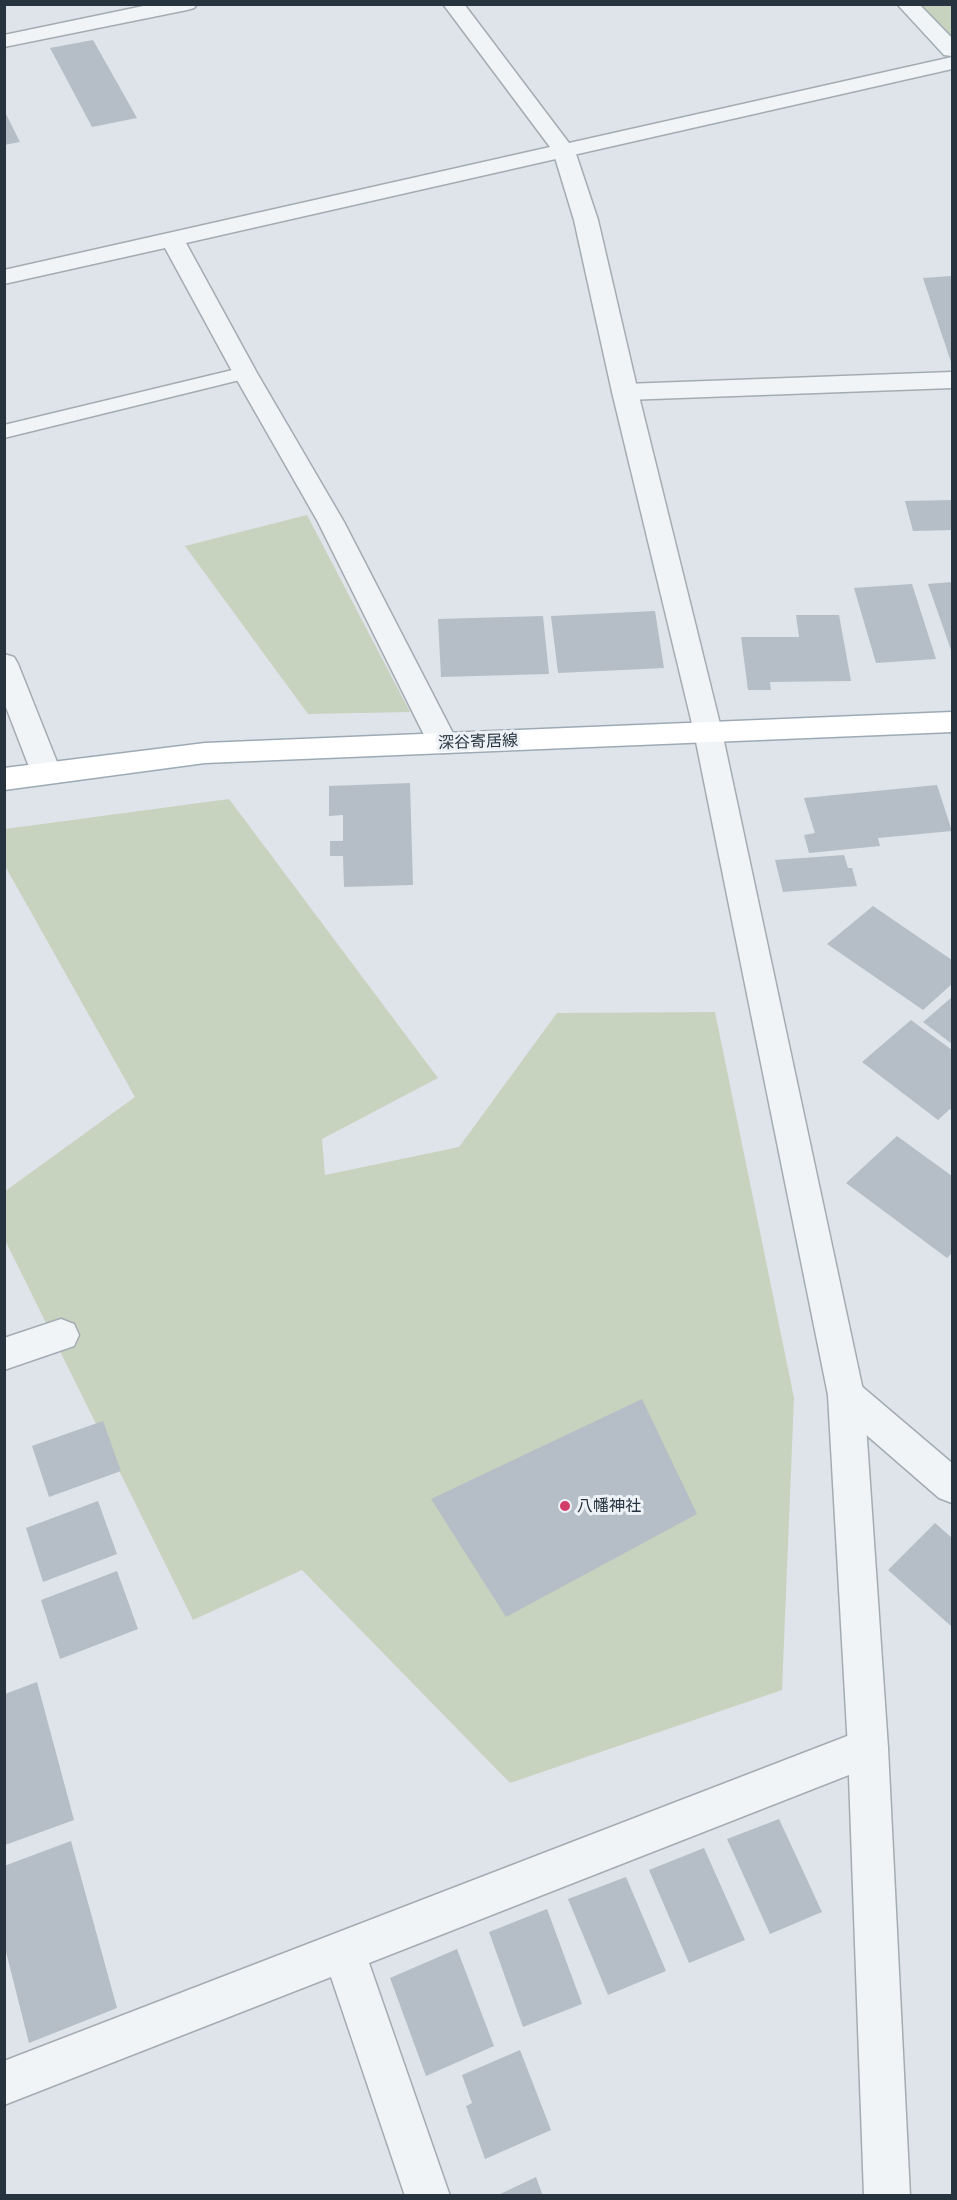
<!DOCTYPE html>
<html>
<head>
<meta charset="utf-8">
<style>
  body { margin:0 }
  #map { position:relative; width:957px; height:2200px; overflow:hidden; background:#dee4e9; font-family:Raleway,sans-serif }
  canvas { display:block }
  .frame { position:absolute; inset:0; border:6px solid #273440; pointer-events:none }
</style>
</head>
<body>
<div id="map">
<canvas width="957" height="2200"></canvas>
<div class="frame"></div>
</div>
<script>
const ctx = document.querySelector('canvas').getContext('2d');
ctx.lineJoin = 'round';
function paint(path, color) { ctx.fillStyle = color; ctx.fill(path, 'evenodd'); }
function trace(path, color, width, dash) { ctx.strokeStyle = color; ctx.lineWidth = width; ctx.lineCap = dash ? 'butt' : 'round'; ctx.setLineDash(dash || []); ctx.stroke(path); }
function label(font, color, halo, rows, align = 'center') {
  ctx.font = font + ' Raleway,"Noto Sans JP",sans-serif'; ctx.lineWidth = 6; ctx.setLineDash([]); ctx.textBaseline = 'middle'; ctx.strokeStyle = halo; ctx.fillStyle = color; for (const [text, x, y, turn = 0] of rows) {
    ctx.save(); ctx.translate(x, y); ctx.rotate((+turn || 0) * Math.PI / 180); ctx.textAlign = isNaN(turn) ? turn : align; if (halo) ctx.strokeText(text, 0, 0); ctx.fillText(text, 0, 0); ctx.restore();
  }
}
const green = new Path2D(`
  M918,5h34v35z
  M307,515l103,197 -102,2 -123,-168z
  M229,799l209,279 -116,61 3,36 134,-28 98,-134 158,-1 79,386 -12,292 -272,93 -208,-213 -109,50 -188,-380 -1,-48 131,-95 -130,-231v-37z`);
const building = new Path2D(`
  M93,40l44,78 -45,9 -42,-79z
  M4,110l16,32 -16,3z
  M952,276v89l-29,-87z
  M952,500v30l-39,1 -8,-30z
  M952,582v71l-24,-69z
  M912,584l24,75 -60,4 -22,-75z
  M655,611l9,57 -106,5 -7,-57z
  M796,615h43l12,66 -81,1 1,8h-23l-7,-53h58z
  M543,616l6,58 -108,3 -3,-58z
  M410,783l3,102 -69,2 -1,-31h-13v-15h13v-26l-14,1v-30z
  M937,785l15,46 -74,7 2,8 -71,7 -5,-18 11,-2 -11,-35z
  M844,855l4,13h4l5,18 -74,6 -8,-32z
  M873,906l79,54v24l-29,26 -96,-66z
  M952,997v47l-29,-22z
  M911,1020l41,30v60l-2,-1 -12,11 -76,-58z
  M897,1136l55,40v77l-5,5 -101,-75z
  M642,1399l55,115 -191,103 -75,-118z
  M103,1421l18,50 -72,26 -17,-51z
  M98,1501l19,53 -74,28 -17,-54z
  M935,1523l17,15v89l-64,-57z
  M117,1571l21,58 -78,30 -19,-59z
  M37,1682l37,138 -69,25v-151z
  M779,1819l43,93 -52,22 -43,-95z
  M71,1841l46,167 -88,35 -25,-99v-78z
  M704,1848l41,92 -56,23 -40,-93z
  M626,1877l40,94 -58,24 -40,-96z
  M547,1909l35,95 -59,23 -34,-95z
  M457,1949l37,97 -68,30 -36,-98z
  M520,2050l31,80 -66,29 -19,-53 6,-3 -10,-28z
  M536,2177l7,19h-47z`);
const service = new Path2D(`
  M245,367l7,2 3,4 -3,4 -248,61v-13z`);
const minor = new Path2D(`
  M153,4h44l-3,4 -7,2 -183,37v-12z
  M443,4h21l105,139 383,-86v12l-766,174 71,130 87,149 114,221 -5,7 -10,3 -10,-3 -5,-7 -110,-221 -85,-149 -68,-125 -161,36v-14l546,-123z
  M897,4h22l33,34v18l-8,-1z
  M952,372v16l-327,12 -9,-3 -4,-5 4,-5 9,-3z
  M4,654l10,3 4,7 43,108 -5,7 -10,4 -10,-4 -5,-7 -27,-70z
  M61,1319l13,5 5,11 -5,11 -70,24v-32z
  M846,1379l13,5 93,79v40l-13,-5 -106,-92 -5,-11 5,-11z
  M868,1728l14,6 6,14 -6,14 -513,201 81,233h-45l-74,-219 -327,128v-44z`);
const tertiary = new Path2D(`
  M564,144l8,2 3,5 23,69 40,172 84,340 142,663 24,353 22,448h-46l-16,-448 -20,-353 -134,-663 -82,-340 -38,-172 -21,-69 3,-5z`);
const primary = new Path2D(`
  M952,712v20l-747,31 -201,27v-22l201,-25z`);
const markers = [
  [565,1506,6,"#d43d69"]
];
const streetNames = [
  ["深谷寄居線",478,742,-2]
];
const poiNames = [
  ["八幡神社",577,1506]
];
paint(green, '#c7d3bf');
paint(building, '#b5bec6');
trace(service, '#a3acb3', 3);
trace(minor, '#a3acb3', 3);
trace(tertiary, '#a3acb3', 3);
trace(primary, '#9daab5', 3);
paint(service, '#f1f4f7');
paint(minor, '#f1f4f7');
paint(tertiary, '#f1f4f7');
paint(primary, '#fff');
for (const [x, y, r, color] of markers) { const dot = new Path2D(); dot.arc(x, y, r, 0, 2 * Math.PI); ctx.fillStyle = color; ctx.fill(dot); trace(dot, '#eef2f6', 2); }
label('16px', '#273440', '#eef2f6', streetNames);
label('16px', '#273440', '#eef2f6', poiNames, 'left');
</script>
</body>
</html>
